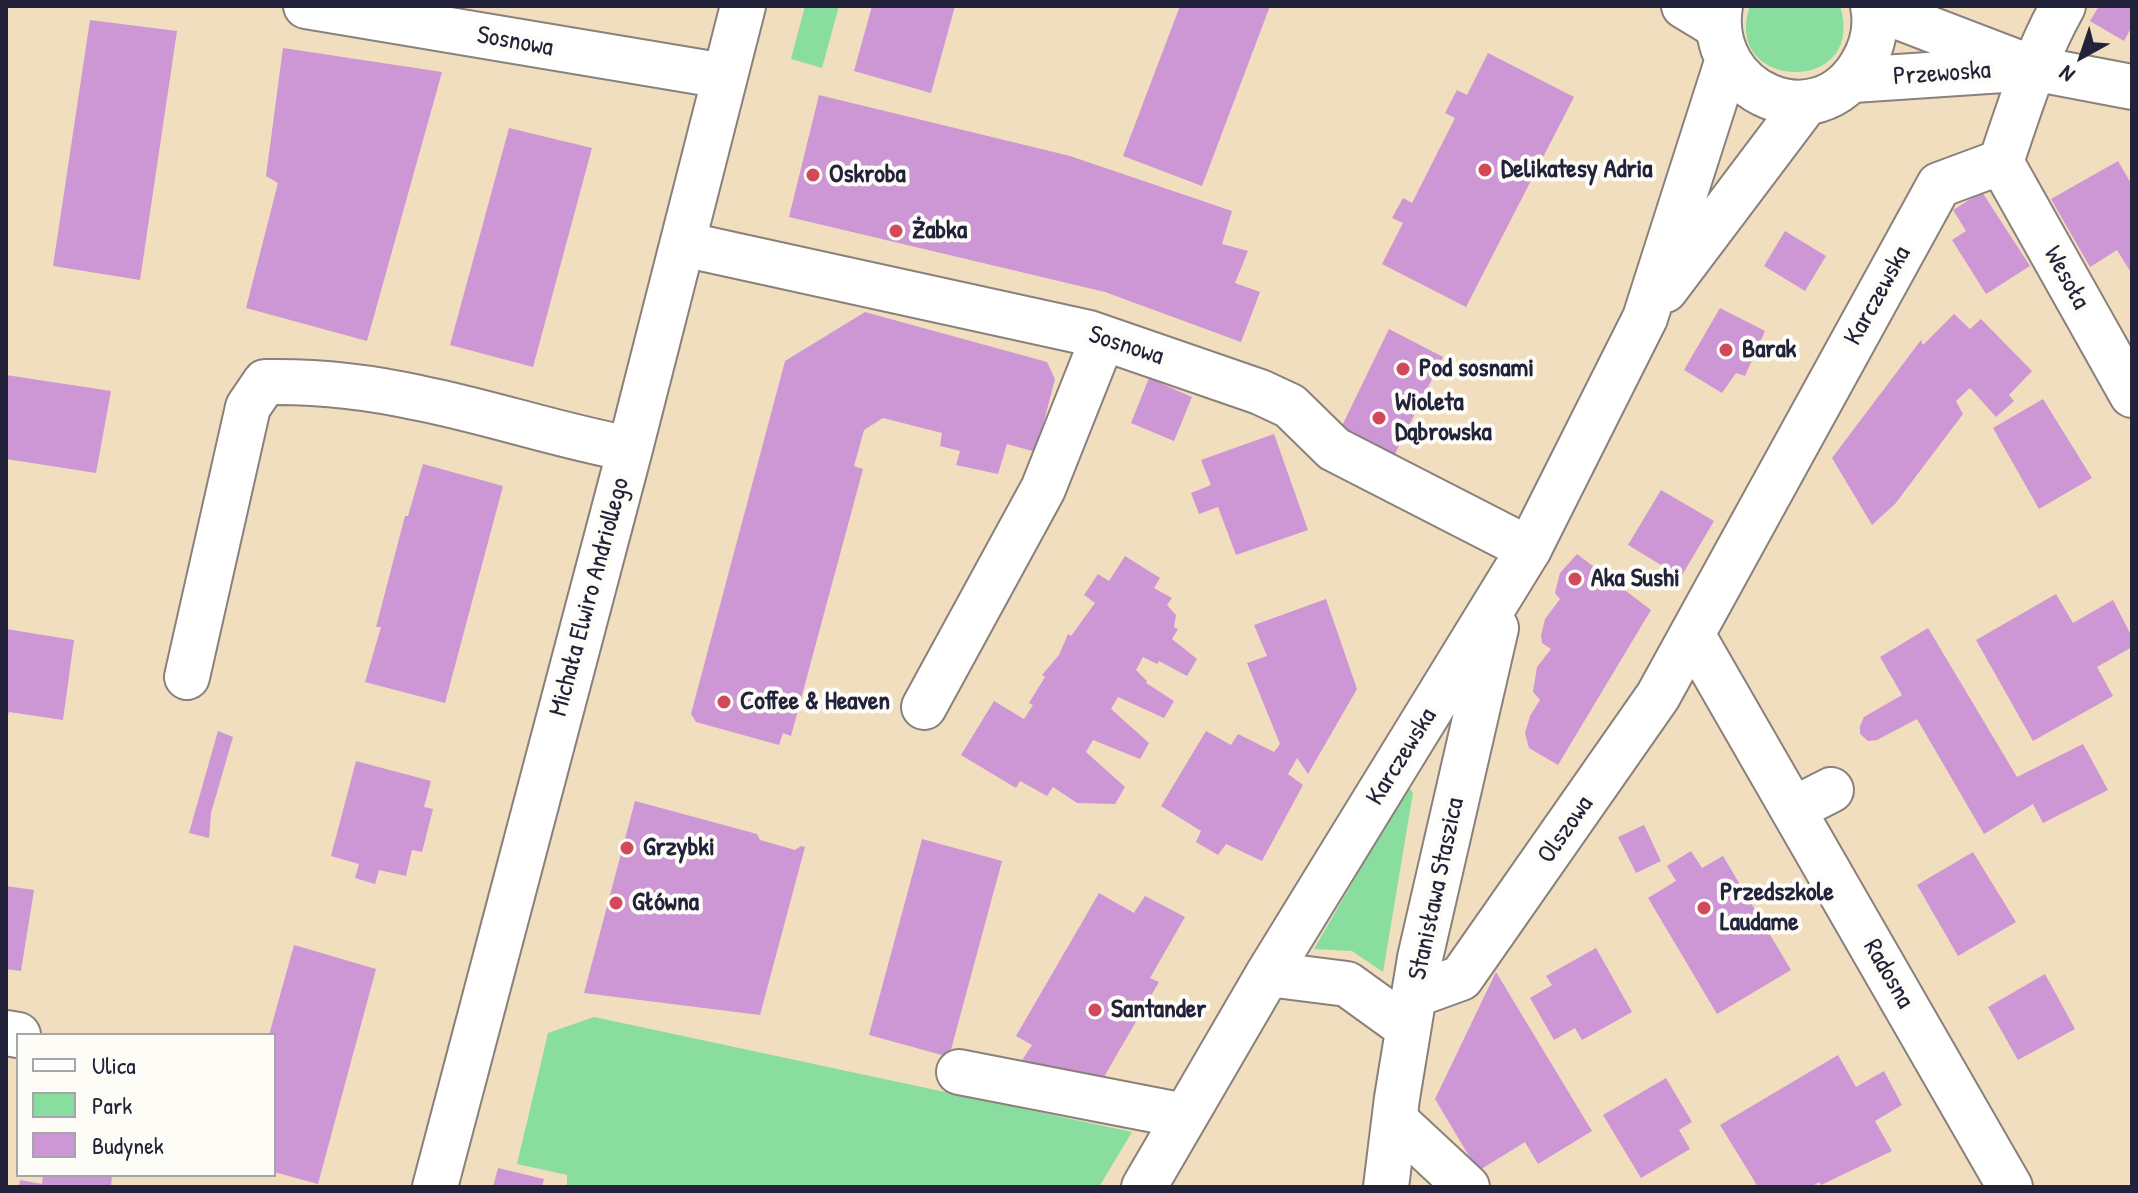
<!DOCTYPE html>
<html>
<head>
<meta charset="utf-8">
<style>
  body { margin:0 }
  #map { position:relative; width:2138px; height:1193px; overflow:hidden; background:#f1debe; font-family:"Patrick Hand",sans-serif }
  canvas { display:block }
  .frame { position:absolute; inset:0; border:8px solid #22223b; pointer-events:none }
  .legend { position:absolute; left:16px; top:1033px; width:260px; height:144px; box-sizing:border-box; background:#fdfcf7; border:2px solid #a5a5ac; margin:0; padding:10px 14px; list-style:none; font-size:24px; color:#22223b }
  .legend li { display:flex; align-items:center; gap:16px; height:40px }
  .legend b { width:40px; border:2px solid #a5a5ac }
  .north { position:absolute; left:2042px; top:16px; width:80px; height:80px; -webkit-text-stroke:6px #fdfcf7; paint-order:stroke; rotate:220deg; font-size:22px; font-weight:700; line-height:32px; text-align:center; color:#22223b }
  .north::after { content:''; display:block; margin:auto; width:28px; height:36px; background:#22223b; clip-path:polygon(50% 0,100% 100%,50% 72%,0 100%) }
</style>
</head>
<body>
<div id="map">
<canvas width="2138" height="1193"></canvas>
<div class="frame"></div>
<ul class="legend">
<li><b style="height:10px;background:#fff"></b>Ulica</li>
<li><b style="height:22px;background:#89dd9e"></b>Park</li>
<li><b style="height:22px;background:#cd96d5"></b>Budynek</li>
</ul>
<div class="north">N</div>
</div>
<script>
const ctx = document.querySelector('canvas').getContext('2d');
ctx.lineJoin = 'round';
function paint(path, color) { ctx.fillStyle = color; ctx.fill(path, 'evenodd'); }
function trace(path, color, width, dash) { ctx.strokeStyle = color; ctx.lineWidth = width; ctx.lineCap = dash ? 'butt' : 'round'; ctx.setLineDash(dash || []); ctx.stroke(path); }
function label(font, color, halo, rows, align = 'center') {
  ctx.font = font + ' "Patrick Hand",sans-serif'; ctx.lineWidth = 8; ctx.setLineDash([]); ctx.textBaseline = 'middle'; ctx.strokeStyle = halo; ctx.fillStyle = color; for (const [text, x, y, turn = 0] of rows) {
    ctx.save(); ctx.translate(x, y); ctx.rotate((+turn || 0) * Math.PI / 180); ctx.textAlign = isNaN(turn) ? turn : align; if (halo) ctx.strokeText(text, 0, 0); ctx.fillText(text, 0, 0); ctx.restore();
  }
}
const green = new Path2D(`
  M805,6h34l-17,62 -31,-9z
  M1750,6h90c28,91 -120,85 -90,0z
  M1408,786l5,7 -30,179 -31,-21 -38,-2z
  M594,1017l538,115 -33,55h-532v-12l-50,-11 31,-131z`);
const building = new Path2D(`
  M872,6h83l-24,87 -77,-22z
  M1180,6h90l-68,180 -79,-30z
  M2099,6h33v20l-8,15 -34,-20z
  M90,20l87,11 -37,249 -87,-14z
  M283,48l159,24 -75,269 -121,-33 32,-125 -12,-7z
  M1488,53l86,44 -108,210 -84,-43 21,-41 -11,-5 11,-20 9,5 43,-85 -10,-5 12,-23 10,5z
  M819,95l251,61 162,55 -10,33 26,7 -13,32 25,9 -19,50 -136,-50 -316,-75z
  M509,128l83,20 -59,219 -83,-22z
  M2118,161l14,24v85l-2,1 -13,-21 -27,17 -39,-68z
  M1982,192l48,74 -44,28 -34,-54 14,-9 -13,-21z
  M1785,231l41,25 -21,35 -41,-25z
  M1720,308l45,23 -20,45 -9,-3 -14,20 -38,-23z
  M865,312l182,50 8,17 -19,73 -29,-8 -9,30 -42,-9 4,-14 -20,-5 2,-13 -59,-15 -19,12 -10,36 9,3 -72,267 -8,-3 -4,12 -83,-23 -5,-8 94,-353z
  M1954,314l16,15 11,-10 51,52 -23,24 5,6 -18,16 -26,-29 -14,13 7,13 -68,90 -23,21 -40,-67 89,-118 2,5z
  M1389,329l54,28 -49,99 -54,-26z
  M6,375l105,16 -15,82 -90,-14z
  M1149,378l43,19 -18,44 -43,-18z
  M2043,399l49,79 -53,31 -46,-81z
  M1274,434l34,96 -72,25 -18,-48 -19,7 -8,-21 20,-8 -10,-25z
  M423,464l80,22 -58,217 -80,-21 16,-55h-5l29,-111h3z
  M1661,490l53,31 -33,56 -53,-32z
  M1577,554l74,56 -93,155 -29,-17 -4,-15 5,-17 10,-16 -7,-8 4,-25 14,-18 -9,-6 -1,-7 4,-17 15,-20 -5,-6 5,-20z
  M1125,556l35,22 -6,10 18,10 -5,7 9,10 -2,12 4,2 -6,10 25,20 -10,17 -28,-15 -2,3 -14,-7 -7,13 11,11 -1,2 28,18 -10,17 -46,-21 -7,12 38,34 -9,16 -47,-19 -7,12 39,35 -10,17 -38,-1 -24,-16 -6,9 -27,-15 -4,7 -55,-33 33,-54 30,18 9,-14 -4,-2 16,-26 -3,-2 17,-20 9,-21 3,2 24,-33 -11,-8 14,-21 11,7z
  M2056,594l17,29 40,-23 19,37v10l-35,20 16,29 -80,45 -57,-101z
  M1326,599l31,90 -49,85 -11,-16 -9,16 15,11 -41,76 -36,-17 -8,11 -22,-13 5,-11 -40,-25 45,-75 25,14 7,-11 36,18 6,-8 -33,-81 20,-7 -13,-31z
  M1928,628l89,149 66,-33 25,46 -65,33 -10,-19 -49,30 -67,-115 -40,21 -9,1 -8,-7v-8l4,-9 38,-22 -22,-38z
  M6,629l68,11 -11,80 -54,-8 -3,8z
  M218,731l15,6 -22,76 -2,25 -20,-5z
  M356,761l75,20 -7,26 9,2 -11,43 -10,-2 -6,26 -27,-6 -4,14 -20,-6 4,-14 -28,-8z
  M635,801l122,33 3,6 35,10 6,-4 4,1 -45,168 -176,-22z
  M1644,825l17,36 -25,12 -18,-36z
  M922,839l80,22 -53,196 -80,-22z
  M1691,851l11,17 21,-12 68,114 -74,44 -69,-116 28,-17 -9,-15z
  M1973,852l43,70 -58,34 -41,-71z
  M6,886l28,4 -13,81 -15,-2z
  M1099,893l35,20 11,-17 40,21 -35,61 9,4 -58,100 -14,-9 -68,-8 13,-20 -16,-9z
  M294,945l82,24 -58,215 -44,-12v-137h-5z
  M1596,948l36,64 -50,28 -7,-12 -21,12 -24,-42 22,-13 -6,-9z
  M1496,972l96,159 -54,33 -13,-22 -47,29 -43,-72z
  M2045,974l30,55 -57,31 -30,-53z
  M1838,1055l18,32 28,-16 18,34 -27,16 17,30 -71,34 -2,-3 -8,5h-53l-38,-62z
  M1666,1078l26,44 -13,8 11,19 -49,29 -38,-63z
  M498,1168l46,11 -2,8h-49z
  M43,1175l18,1 51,-1 -1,12h-92l1,-7 22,4z`);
const minor = new Path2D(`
  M306,6l418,70
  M1684,6l33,20
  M1875,8l157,60 100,19
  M1853,80l165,-11
  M2001,162l131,233
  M683,244l406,89 171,59 30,14 44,43 195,100
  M1693,636l317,551
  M187,677l61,-270 17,-25c51,-1 105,5 154,16 71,14 140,38 211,51
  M924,707l119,-218 60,-151
  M1794,809l37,-19
  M1414,995l47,-17 197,-282 281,-511 62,-23c18,-53 34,-106 62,-156
  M6,1033l12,2
  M959,1072l226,44
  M1395,1120l72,67
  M435,1187l195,-738 113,-443`);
const major = new Path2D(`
  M1720,6c-14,87 97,135 142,58 11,-18 15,-37 11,-58
  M1665,290l141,-187
  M1268,974l79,10 61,44
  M1144,1187l124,-213 261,-425 116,-231 82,-256
  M1386,1187l11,-89 23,-140 76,-330`);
const markers = [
  [1485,170,8,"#d1495b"],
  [813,175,8,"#d1495b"],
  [896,231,8,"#d1495b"],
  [1726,350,8,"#d1495b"],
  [1403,369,8,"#d1495b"],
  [1379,418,8,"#d1495b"],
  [1575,579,8,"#d1495b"],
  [724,702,8,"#d1495b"],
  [627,848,8,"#d1495b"],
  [616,903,8,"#d1495b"],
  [1704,908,8,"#d1495b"],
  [1095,1010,8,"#d1495b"]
];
const streetNames = [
  ["Sosnowa",515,42,10],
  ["Przewoska",1942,74,-4],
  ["Wesoła",2066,278,61],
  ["Karczewska",1878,296,-61],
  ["Sosnowa",1126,346,18],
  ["Michała Elwiro Andriollego",590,597,-75],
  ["Karczewska",1402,757,-58],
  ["Olszowa",1566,830,-55],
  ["Stanisława Staszica",1437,889,-78],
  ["Radosna",1888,974,60]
];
const poiNames = [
  ["Delikatesy Adria",1501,170],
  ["Oskroba",829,175],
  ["Żabka",912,231],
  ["Barak",1742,350],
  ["Pod sosnami",1419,369],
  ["Wioleta",1395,403],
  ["Dąbrowska",1395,433],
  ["Aka Sushi",1591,579],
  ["Coffee & Heaven",740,702],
  ["Grzybki",643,848],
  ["Przedszkole",1720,893],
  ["Laudame",1720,923],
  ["Główna",632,903],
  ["Santander",1111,1010]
];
paint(green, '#89dd9e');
paint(building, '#cd96d5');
trace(minor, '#8a807c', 48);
trace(major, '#8a807c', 48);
trace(minor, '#fff', 44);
trace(major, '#fff', 44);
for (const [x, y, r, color] of markers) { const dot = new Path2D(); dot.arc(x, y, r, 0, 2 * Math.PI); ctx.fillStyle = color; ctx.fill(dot); trace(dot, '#fdfcf7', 3); }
label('26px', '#22223b', '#fdfcf7', streetNames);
label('bold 26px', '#22223b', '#fdfcf7', poiNames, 'left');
</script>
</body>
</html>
